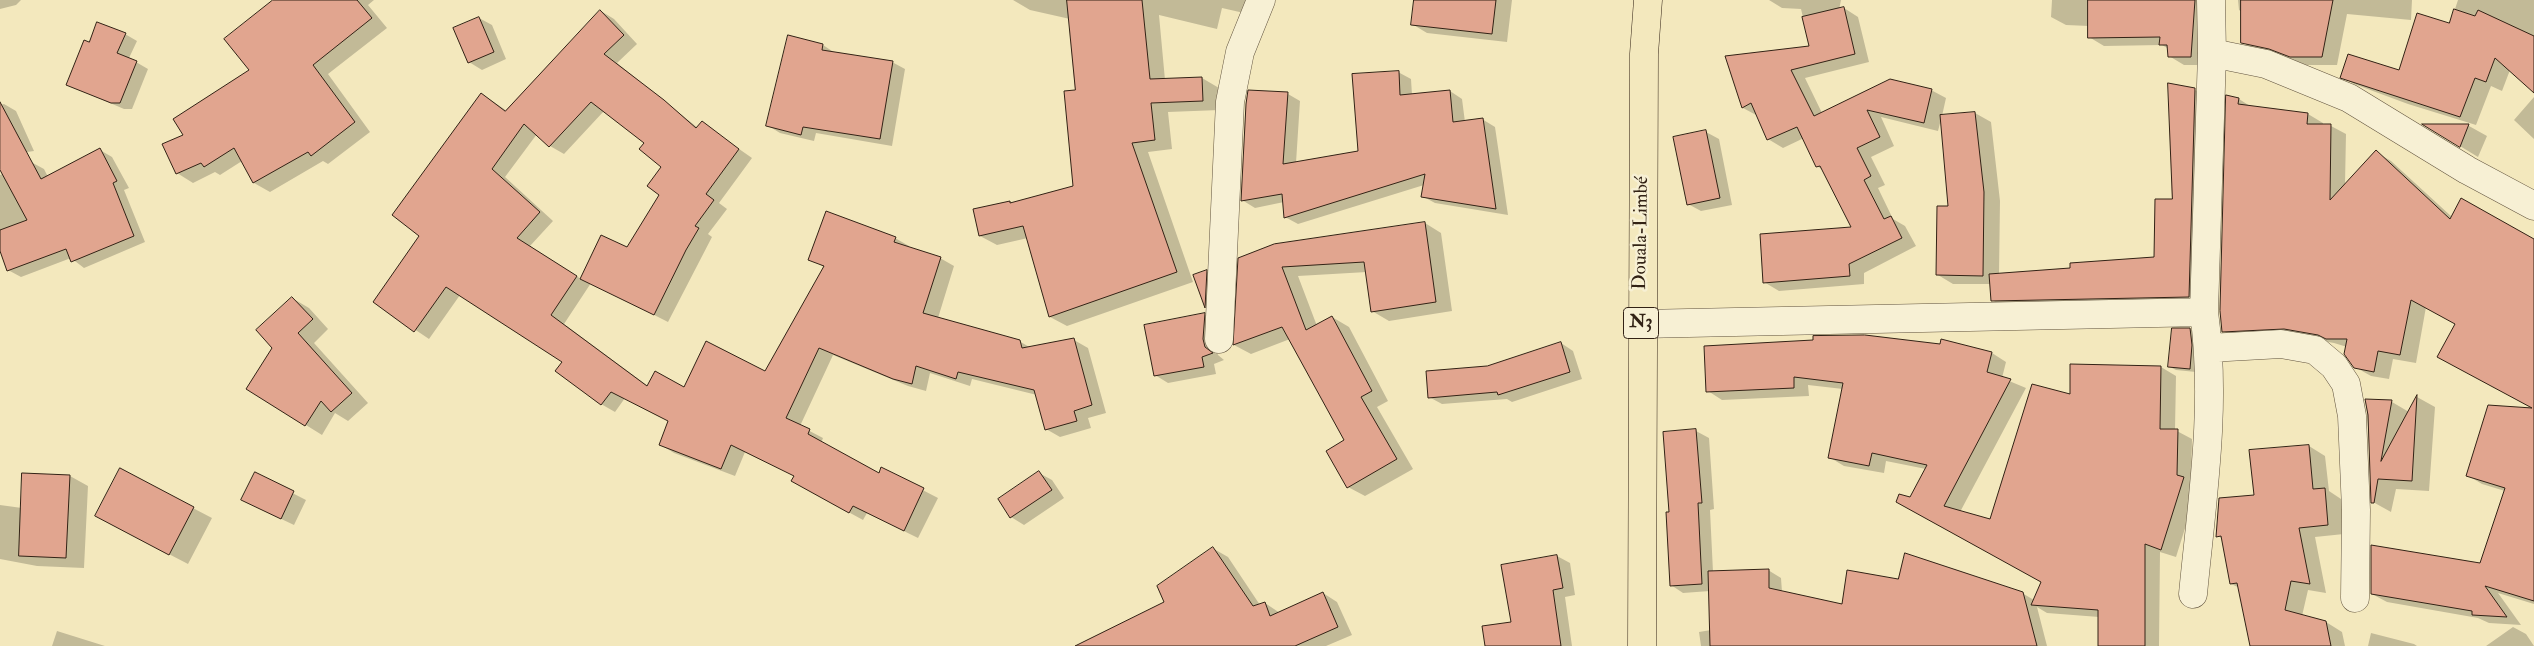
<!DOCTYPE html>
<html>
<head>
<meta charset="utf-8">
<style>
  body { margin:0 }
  canvas { display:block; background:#f3e8bd }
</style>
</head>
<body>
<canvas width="2534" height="646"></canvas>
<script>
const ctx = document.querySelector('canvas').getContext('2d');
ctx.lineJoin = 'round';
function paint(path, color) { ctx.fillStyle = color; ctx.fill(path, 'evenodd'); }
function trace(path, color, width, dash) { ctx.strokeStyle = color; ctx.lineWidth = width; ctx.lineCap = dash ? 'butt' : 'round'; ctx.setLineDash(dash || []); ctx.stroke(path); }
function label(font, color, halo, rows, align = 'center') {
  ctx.font = font + ' "IM FELL Double Pica",serif'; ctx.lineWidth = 5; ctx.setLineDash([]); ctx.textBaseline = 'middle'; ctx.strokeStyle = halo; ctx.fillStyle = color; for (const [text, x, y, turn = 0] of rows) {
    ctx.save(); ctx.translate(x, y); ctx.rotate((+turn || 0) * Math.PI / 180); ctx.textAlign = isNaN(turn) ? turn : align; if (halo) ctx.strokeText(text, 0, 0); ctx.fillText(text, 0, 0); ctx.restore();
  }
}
const shadow = new Path2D(`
  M0,0h21l-5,5 -16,4z
  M275,0h99l-6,5 19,23 -59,46 42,58 -42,32 -5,-3 -53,31 -16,-9 -12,-22 -22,14 -5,-3 -22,11 -16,-10 8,-38 65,-65z
  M1013,0h248l-4,16 -35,-8 -5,21 -58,-14 6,65 37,-2 17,10 1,22 -52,2 4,37 -24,3 45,130 -126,44 -17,-9 -22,-79 -31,7 -17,-9 30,-34 2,2 62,-18 2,-95 -6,-72 -40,-9z
  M1415,0h97l-5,42 -80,-9 -15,-9z
  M1769,0h72l-2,10 5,-2 14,9 11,45 -64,16 17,35 109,-23 15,8 -4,18 33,-3 16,9 9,79 -1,74 72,-6 84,-11 19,-58 21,-110 16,9 -7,206 -196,4 -16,-9 -1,-16h-38l-15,-9 11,-67 -8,-89 -3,12 -57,-14 13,29 -23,11 14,28 -7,3 15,31 12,7 11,20 -52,27v11l-85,7 -15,-9 89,-54 -30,-58 -6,-4 -13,-28 -21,10 -15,-9 -10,-23 -15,-8 -16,-51 83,-10 -9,-38 -19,-1z
  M2052,0h162l-8,65h-22l-15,-9v-7l-7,-4 -58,1 -15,-9v-11l-23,-1 -15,-8z
  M2238,0h174l-1,20 -64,-6 -10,51h-31l-21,-8 -28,-6 -15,-9v-30l-3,-2z
  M2458,0h76v91l-24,-21 -8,21 -11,-5 -15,39 -68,-21 -54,-20 -12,-7 58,-3 50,-50z
  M601,11l13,8 23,25 -20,19 81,65 4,-5 50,35 -33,45 8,6 -19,25 4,3 -44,85 -77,-39 -27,41 84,62 36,2 81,-15 59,-106 -14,-8 85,-21 14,8 -1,2 32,10 14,8 -16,52 81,23 12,7 43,-8 14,8 18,65 -18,5 3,10 -31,9 -14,-8 -9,-34 -65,-16 -2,7 -40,-13 -4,18 -18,-5 -75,-31 -33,71 23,12 -2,5 58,32 3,-6 56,29 -20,40 -51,-25 -4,7 -57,-31 -11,-13 -50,-24 -10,24 -61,-23 -13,-8 9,-24 -45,-23 -10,14 -14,-8 -37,-43 -104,-66 -31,44 -55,-37 47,-67 61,-141 25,17zM604,111l42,32 16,24 -2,27 -33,55 -46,30 -51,-33 23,-25 -48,-44 32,-43 13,12 14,8z
  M479,18l13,7 14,34 -24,11 -13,-8z
  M125,34l12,7 -8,17 19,11 -16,40h-8l-56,-24 21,-42z
  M823,45l12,8 57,9 13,7 -13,77 -76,-13 -2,8 -34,-8 -13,-8z
  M1398,72l13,7 1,16 38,-4 12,8 3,23 17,-3 13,8 13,88 -73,-12 -13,-7 2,-11 -126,39 -13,-7 -1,-15 -29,6 -13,-8 46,-106 12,7 -4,62 63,-11z
  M2228,97l11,2 14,9 55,6 15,9v3h8l15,8 -1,51 31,-33 15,9 61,56 82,23v168l-78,-84 -30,-17 -10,56 -23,-4 -4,20 -18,-3 -16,-9 -8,-20 -13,-4 -34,-6 -62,3 -15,-9z
  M2534,97v42l-20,-19z
  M4,104l12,7 18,40 -34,5v-51z
  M2427,126h42l18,10 -9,21z
  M1706,132l13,7 13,66 -31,6 -13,-7z
  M100,150l12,7 17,31 -5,2 21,52 -61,26 -13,-10 -50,19 -13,-7 -8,-23v-72l31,-13 13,7 4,8z
  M1425,223l16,10 11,78 -63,10 -17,-10 -5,-39 -69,4 19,50 15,-9 17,10 39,74 -11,6 36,62 -48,27 -17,-9 -2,-46 -56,-102 -39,15 -17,-9 6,-86z
  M1206,271l18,11 -1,34 -17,-9 -11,-31z
  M292,298l17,10 19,21 -14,14 54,60 -20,18 -13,-8 -13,22 -74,-46 26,-41z
  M1204,314l13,8 -1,25 2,8 6,5 -10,4 2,10 -48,9 -13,-8z
  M2190,329l6,4v39l-20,-2 -6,-3z
  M1561,343l12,8 9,28 -70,23 -5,-3 -65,5 -13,-7z
  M1706,347l286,6 14,9 -4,16 24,10 -66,124 31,9 80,-125 90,-29 15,9 -1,54 17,9 -1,44 7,4 -22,70 -16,-5 -1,94h-58l-2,-29 -52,-4 -10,-6 10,39h-346l-2,-14 12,-2 -1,-39 -27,2 -12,-8 -1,-72 -6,-80 32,-2 13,7 5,71 -4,1 3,62 55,-2 13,8 1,14 61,13 56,-25 123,13 12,7 8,-19 -132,-83 16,-29 -40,-8 -2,12 -40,-7 -15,-9 14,-68 -35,-4 1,11 -87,4 -14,-9z
  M2417,397l18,10 -6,84 -33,-2 -5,23 -18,-10 -7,-102 26,2 17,10z
  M2534,409v195l-36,-11 23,32 -32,-2 -11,-5 -91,-16 -15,-8 109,-30 24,-73 -23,-7 -15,-9z
  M2309,446l16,10 4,35 12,8 3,35 -29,3 11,56 -18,-3 -6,26 24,6 16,10 3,14h-94l-11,-58 -9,-4 -8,-45 -5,-3 37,-40z
  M120,470l92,48 -24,46 -73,-38z
  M1039,473l13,7 12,18 -40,27 -13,-8 -12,-17z
  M255,474l51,26 -12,25 -38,-18z
  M70,476l18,10 -4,82 -47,-2 -37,-7v-54l22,3z
  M1214,549l14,8 32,48 5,-2 15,10 43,-20 14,9 15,33 -26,11h-223l62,-44z
  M1557,556l13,7 5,32 -10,2 7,49h-86l26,-23z
  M2513,627l13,7 8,12h-48z
  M57,631l48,15h-53z
  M2371,633l43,11 3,2h-49z`);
const building = new Path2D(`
  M273,0h84l15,18 -59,47 42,57 -44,34 -3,-4 -55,31 -19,-35 -30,19 -3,-4 -25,11 -14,-30 21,-9 -10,-16 76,-49 -25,-31z
  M1067,0h75l8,79 52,-2 1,24 -52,2 4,37 -23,3 45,129 -128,45 -26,-91 -44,10 -6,-27 37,-8v2l63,-17 -9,-95 11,-1z
  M1414,0h82l-4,34 -81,-9z
  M2088,0h107l-4,57h-23l-1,-12h-8l1,-8 -72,1z
  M2241,0h92l-11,57h-32l-21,-8 -28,-6z
  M1844,7l11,47 -64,16 23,46 76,-37 42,10 -8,34 -57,-13 13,27 -23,11 14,28 -7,4 20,39 7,-3 11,22 -53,26 1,12 -87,7 -3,-49 91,-7 -31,-61 -4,1 -19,-40 -30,13 -16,-37 -9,5 -17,-52 84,-10 -7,-29z
  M2454,9l21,7 3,-6 56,26v57l-39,-35 -9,24 -11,-4 -15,39 -120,-39 8,-24 51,16 18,-57 32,10z
  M600,10l24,25 -20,19 60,46 32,28 6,-7 37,28 -33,45 8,6 -19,26 4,2 -13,22 -32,65 -74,-36 21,-44 26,12 32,-52 -12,-9 14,-19 -22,-18 5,-6 -53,-41 -42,45 -25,-23 -32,45 48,43 -23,26 60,38 -26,39 96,71 8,-15 29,16 22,-46 59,30 59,-105 -16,-6 18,-49 70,26 -2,5 47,15 -18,56 97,27 2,8 52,-10 18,67 -18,6 3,10 -32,9 -11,-40 -76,-18 -2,7 -40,-13 -4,18 -19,-5 -74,-31 -33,70 24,11 -2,5 71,39 2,-6 43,21 -20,43 -51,-25 -4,7 -58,-32 3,-5 -63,-31 -10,24 -62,-24 9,-24 -57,-29 -10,13 -46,-34 7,-9 -116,-75 -32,45 -41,-30 46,-66 -27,-21 89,-122 24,18z
  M479,17l15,35 -26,11 -15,-35z
  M97,22l29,11 -9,20 20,8 -17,42h-9l-45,-18 18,-45 5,2z
  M788,35l35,9 -1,6 71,11 -13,78 -77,-12 -2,8 -35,-9z
  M1399,71l1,24 50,-5 3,32 30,-4 13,91 -75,-12 4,-23 -141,44 -2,-24 -41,7 5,-97 2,-14 40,2 -5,72 75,-13 -6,-77z
  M2168,83l27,5 -6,209 -198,4 -2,-27 81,-6v-5l84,-6 1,-58h17z
  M2226,95l13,3 -1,6 70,9 -1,11h24l-1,76 46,-50 74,69 11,-21 73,41v362l-49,-15 22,31 -35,-2v-4l-101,-17v-49l109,18 25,-75 -39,-12 22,-71 44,3 -95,-51 18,-33 -44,-24 -11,55 -22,-4 -4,21 -20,-4 -10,-14 3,-15h-21l-8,-4 -34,-6 -62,3 -2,-21z
  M0,102l41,77 59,-31 17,33 -4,2 21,53 -63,26 -5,-13 -59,22 -7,-20v-21l27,-10 -27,-50z
  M1975,112l9,80 -1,84 -47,-1 1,-69h11l-8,-91z
  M2422,124h47l-9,23z
  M1706,130l14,68 -33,7 -14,-68z
  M1425,222l11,80 -65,10 -7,-50 -82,5 24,63 26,-14 40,75 -11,6 36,62 -50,29 -21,-37 18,-11 -62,-113 -49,18 5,-87 36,-14z
  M1207,270l-2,38 -12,-33z
  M292,297l21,22 -15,14 54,60 -21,19 -10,-11 -16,25 -59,-37 26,-41 -16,-18z
  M1205,313l-2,26 2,8 8,6 -11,4 2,10 -50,9 -10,-51z
  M2172,328h18l2,17 -2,24 -22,-2z
  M1865,335l75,9 1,-5 51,13 -5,20 24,7 -67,127 46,13 42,-135 38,10v-30l91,2 -1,63h18l-1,46 7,2 -23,73 -16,-6v102h-47v-36l-67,-5 10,-23 -145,-80 3,-8 11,3 17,-32 -55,-12 -3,13 -41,-8 15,-75 -49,-6v11l-88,4 -2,-46 109,-6v-4z
  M1561,342l9,30 -72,23 -1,-3 -69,6 -2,-27 61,-5z
  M2417,395l-5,86 -34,-2 -4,24h-3l-3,-88 -3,-16 27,1 -11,61z
  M1696,429l6,74h-4l4,81 -32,2 -4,-74h3l-6,-80z
  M2309,445l4,44 12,-1 3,37 -29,3 11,56 -19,-3 -6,29 41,11 5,25h-81l-13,-63 -7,1 -9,-48 -5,1 3,-39 35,-3 -5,-45z
  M120,468l74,39 -25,48 -74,-39z
  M1039,471l13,19 -42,28 -12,-19z
  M255,472l39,19 -13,28 -40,-19z
  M22,473l48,2 -4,83 -47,-2z
  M1213,547l40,59 12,-4 5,14 53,-24 15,35 -43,19h-220l89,-44 -7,-16z
  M1905,553l118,39 14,54h-327l-2,-75 61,-2v19l73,16 5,-34 51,9z
  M1557,555l6,33 -10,2 8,56h-76l-3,-20 29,-4 -10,-57z`);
const minor = new Path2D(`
  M2211,0l1,53 54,11 83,34 118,72 67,36
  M1641,324l563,-12
  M1219,339l11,-237 10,-50 21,-52
  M2209,348l72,-4 34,6 19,16 12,18 6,32 4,94 -1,88
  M2193,594c9,-94 24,-188 11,-282l8,-259`);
const trunk = new Path2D(`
  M1642,646l2,-592 4,-54`);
const shields = [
  [1641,323,35]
];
const shieldNames = [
  ["N3",1641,323]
];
const streetNames = [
  ["Douala-Limbé",1642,233,-89]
];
paint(shadow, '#0003');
paint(building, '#e1a58f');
trace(building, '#322215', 1);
trace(minor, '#62543f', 29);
trace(trunk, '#322215', 29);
trace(minor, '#f7f0d4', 28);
trace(trunk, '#f3e8bd', 28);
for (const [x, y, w] of shields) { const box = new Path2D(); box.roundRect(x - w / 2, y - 15.5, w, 31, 4); ctx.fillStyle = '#f7f0d4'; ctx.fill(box); trace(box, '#322215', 1); }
label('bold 18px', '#322215', null, shieldNames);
label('19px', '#322215', '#f7f0d4', streetNames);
</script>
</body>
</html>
